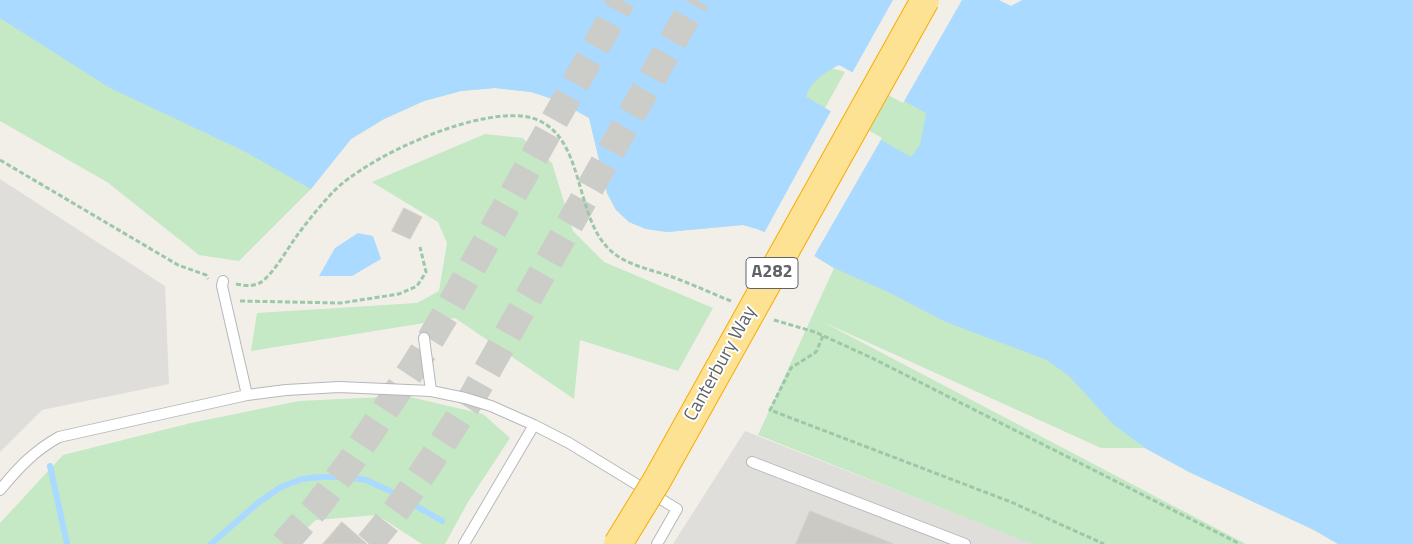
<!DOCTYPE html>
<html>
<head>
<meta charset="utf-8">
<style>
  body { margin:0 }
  canvas { display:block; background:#f1efe8 }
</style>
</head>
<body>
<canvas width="1413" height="544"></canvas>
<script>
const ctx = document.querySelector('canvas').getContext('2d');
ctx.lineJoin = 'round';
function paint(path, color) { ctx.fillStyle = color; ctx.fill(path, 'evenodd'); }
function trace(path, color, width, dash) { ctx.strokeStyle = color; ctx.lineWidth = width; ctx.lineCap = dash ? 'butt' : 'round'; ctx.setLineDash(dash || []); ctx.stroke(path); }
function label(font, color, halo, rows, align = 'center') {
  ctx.font = font + ' "Titillium Web",sans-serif'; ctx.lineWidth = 4; ctx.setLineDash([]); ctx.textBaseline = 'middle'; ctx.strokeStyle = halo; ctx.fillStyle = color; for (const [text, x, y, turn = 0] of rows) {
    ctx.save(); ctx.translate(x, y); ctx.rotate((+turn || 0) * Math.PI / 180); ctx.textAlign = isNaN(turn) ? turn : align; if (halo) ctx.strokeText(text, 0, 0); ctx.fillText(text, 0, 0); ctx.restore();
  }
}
const industrial = new Path2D(`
  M0,179l165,107 4,98 -127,26 -42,42z
  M745,431l278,109 9,4h-359z`);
const green = new Path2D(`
  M0,0l808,61 37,11 -88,157 -14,-4 -76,7 -21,-3 -17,-7 -13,-12 -9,-17 -18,-75 -30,-17 -28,-9 -36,-4 -34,3 -37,10 -40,18 -33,20 -40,50 -72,72 -40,-6 -92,-73 -107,-61z
  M891,91l23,12 23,18 476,423h-75l-24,-14 -125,-58 -44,-24h-44l-278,-126 423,222h-214l-274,-109 76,-167 -31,-19z
  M485,134l37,4 30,25 21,68 31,31 109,46 -35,63 -98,-31 -6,59 -119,-81 -204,33 6,-38 160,-10 22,-12 8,-48 -9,-21 -66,-40z
  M406,396l77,18 27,24 -42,64 -23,42h-23l-45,-29 -61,5 -26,24h-290v-21l63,-68 128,-32 108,-22z`);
const water = new Path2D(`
  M0,0h999l12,6 11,-6h391v544h-75l-24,-14 -125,-58 -44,-24 -32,-24 -44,-48 -22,-16 -101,-38 -58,-30 -54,-24 -31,-19 -46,-20 -14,-4 -76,7 -21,-3 -17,-7 -13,-12 -9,-17 -18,-75 -30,-17 -28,-9 -36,-4 -34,3 -37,10 -40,18 -33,20 -40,50 -67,-38 -134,-63 -110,-70zM839,65l87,48 -6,32 -9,12 -105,-60c4,-15 19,-25 33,-32z
  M358,233l15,3 8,23 -29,17h-33l16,-28z`);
const pier = new Path2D(`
  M893,0h69l-59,103 -52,-28z
  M832,109l50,29 -69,120 -11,-7 -39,-16z`);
const stream = new Path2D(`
  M50,466l17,78
  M211,544l48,-42 22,-15 21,-8 18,-2h25l21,3 24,11 52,30`);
const building = new Path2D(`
  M404,208l18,9 -12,22 -18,-8z
  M810,511l84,33h-98z
  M342,522l25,22h-44z`);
const highwayTunnel = new Path2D(`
  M284,544l31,-35 34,-45 66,-99 32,-53 175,-312
  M369,544c40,-46 72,-99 105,-150l222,-394`);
const path = new Path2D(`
  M0,160l178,105 28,10 2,4
  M236,284c11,2 20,3 28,-4 13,-12 22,-29 32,-43 11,-15 23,-30 36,-44 35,-37 150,-89 200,-75 54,16 41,98 78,132 17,16 44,20 65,28 19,7 38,16 56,23
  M240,301l101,2 58,-9 18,-8 9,-14 -6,-25
  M774,320l41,12 57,26 368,186
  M823,336l-7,16 -25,16 -21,42 241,92 93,42`);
const lane = new Path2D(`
  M223,281l-1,5 25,109
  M424,338l7,53
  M752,462l213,82
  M0,490c18,-22 34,-39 59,-53l188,-42 39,-5 53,-3 92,4 34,7 26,8 43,19 35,18 108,66 -20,35
  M464,544l70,-119`);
const highwayBridge = new Path2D(`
  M618,544l38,-62 269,-482`);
const shields = [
  [772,273,52]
];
const shieldNames = [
  ["A282",772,273]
];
const streetNames = [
  ["Canterbury Way",721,364,-61]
];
paint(industrial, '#e0deda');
paint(green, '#c5e8c5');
paint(water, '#aadaff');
paint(pier, '#f1efe8');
trace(stream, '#aadaff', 6);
paint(building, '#cccac5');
trace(building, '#d6d1c6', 1);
trace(highwayTunnel, '#ccccc8', 28, [28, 14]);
trace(lane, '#b5b8bc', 12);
trace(path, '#9cc7a9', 3, [5, 2.5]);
trace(lane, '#fff', 10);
trace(highwayBridge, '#f9ab00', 30, []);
trace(highwayBridge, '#fde293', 28);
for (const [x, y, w] of shields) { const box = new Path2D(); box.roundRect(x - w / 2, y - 15.5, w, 31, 4); ctx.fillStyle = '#fff'; ctx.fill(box); trace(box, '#5f6368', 1); }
label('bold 18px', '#5f6368', null, shieldNames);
label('19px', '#5f6368', '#fff', streetNames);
</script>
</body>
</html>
